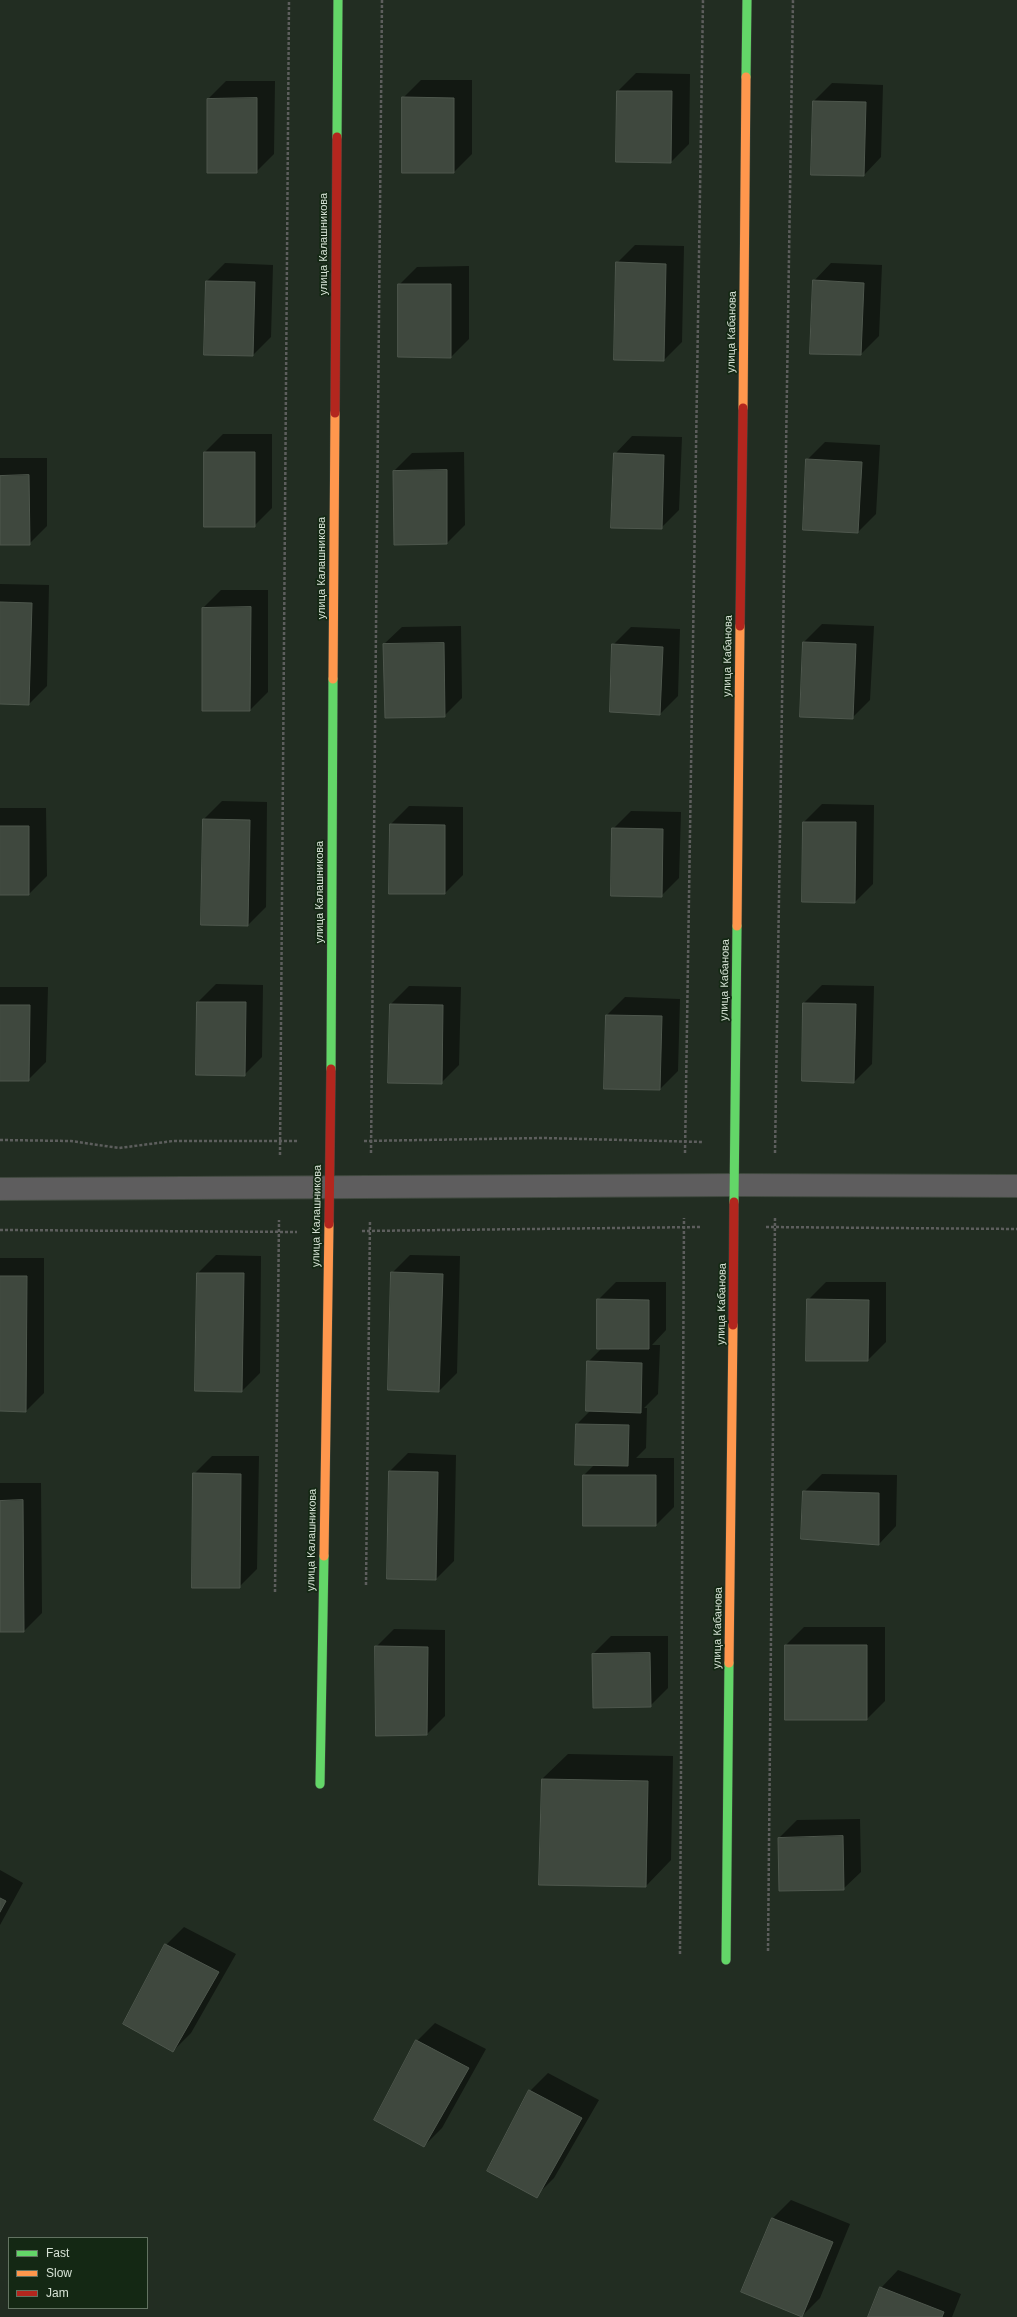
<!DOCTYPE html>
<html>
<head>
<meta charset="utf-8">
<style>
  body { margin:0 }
  #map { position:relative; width:1017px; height:2317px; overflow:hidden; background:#222d22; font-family:Helvetica,sans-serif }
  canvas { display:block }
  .legend { position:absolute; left:8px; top:2237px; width:140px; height:72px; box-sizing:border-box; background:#142814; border:1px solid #627261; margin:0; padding:5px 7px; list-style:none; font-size:12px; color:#d6e2d5 }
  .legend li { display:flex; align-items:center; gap:8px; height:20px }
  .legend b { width:20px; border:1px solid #627261 }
</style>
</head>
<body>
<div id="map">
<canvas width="1017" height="2317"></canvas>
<ul class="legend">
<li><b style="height:5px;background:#63d668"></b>Fast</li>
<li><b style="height:5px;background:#ff974d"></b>Slow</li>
<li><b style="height:5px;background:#b3261e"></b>Jam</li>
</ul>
</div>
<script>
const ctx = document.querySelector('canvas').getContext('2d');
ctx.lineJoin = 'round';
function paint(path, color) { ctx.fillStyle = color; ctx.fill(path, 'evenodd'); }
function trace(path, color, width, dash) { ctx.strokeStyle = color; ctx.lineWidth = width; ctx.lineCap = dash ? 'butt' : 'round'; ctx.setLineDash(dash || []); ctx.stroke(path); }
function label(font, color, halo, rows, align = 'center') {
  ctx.font = font + ' Helvetica,sans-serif'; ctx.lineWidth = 3.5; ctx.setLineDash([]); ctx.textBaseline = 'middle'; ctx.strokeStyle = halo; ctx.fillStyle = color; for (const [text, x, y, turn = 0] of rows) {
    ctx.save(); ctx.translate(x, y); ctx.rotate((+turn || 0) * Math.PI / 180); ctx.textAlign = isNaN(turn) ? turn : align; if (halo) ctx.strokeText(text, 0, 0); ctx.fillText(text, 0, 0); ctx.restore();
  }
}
const shadow = new Path2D(`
  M636,73l54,1 -1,70 -18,18 -53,-71z
  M421,80h51v74l-18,18 -51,-74z
  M226,81h49l-1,73 -18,18h-48v-73z
  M832,83l51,2 -2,72 -17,18 -52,-1 2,-73z
  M635,245l49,1 -2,96 -18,18 -47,-97z
  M225,263l48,2 -2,72 -18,18 -48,-1 2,-73z
  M831,263l51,2 -3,71 -18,18 -47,-73z
  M469,266v73l-18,18 -52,-72 18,-18z
  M223,434h49v74l-18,18 -49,-74z
  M632,436l50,1 -3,73 -18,18 -46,-74z
  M825,442l55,3 -4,69 -18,18 -51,-72z
  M464,452l1,73 -18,18 -52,1 -1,-73 18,-18z
  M0,458h47v68l-18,18h-29z
  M0,584l49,1 -2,101 -18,18 -29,-1z
  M221,590h47v102l-18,18 -47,-102z
  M822,624l52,2 -4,74 -18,18 -51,-2 3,-74z
  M461,626l1,72 -18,18 -60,-72 18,-17z
  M631,627l49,2 -2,67 -18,18 -47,-69z
  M222,801l45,1 -1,105 -18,18 -44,-106z
  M822,804l52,1 -1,79 -18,18 -51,-80z
  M409,806l54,1v68l-18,18 -54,-69z
  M0,808h46l1,68 -18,18h-29z
  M631,811l50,1 -2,66 -18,18 -48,-67z
  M216,984l47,1 -1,72 -18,18 -46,-73z
  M822,985l52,1 -2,78 -18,18 -51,-2 1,-77z
  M409,986l52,1 -2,78 -18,18 -50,-79z
  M0,987h48l-2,75 -18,18h-28z
  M625,997l55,2 -2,72 -18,18 -53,-74z
  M216,1255l45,1 -1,117 -18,18 -44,-118z
  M410,1255l50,1 -3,117 -18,18 -47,-118z
  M0,1258h44v135l-18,18 -26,-1z
  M616,1282h50v48l-14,15h8l-2,49 -14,14h3l-1,40 -10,10h38v49l-18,18 -72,-50 11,-11h-19l1,-40 14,-14 -3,-48 14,-14 -4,-48z
  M826,1282h60v60l-18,18 -60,-60z
  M408,1453l48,2 -2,106 -18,18 -46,-108z
  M212,1456h47l-2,113 -18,18 -45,-113z
  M822,1474l75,1 -1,51 -17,18 -75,-52z
  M0,1483h41l1,130 -18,18h-24z
  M804,1627h81v74l-18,18h-81v-74z
  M394,1629l51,1v86l-18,18 -51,-87z
  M611,1636h57v52l-18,18 -57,-52z
  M568,1754l105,2 -2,104 -25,26 -104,-107z
  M860,1819l1,53 -18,17 -64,-51 18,-18z
  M0,1870l23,13 -23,42z
  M184,1927l52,27 -45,79 -18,18 -7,-106z
  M435,2023l51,26 -44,79 -18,18 -7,-105z
  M548,2073l51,27 -45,78 -18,18 -6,-105z
  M791,2200l59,24 -30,74 -18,18 -59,-24 30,-74z
  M898,2270l63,24 -9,23h-83l12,-29z`);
const building = new Path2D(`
  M617,91h55l-1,72 -55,-1z
  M402,97l52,1v75h-52z
  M257,98v75h-50v-74z
  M813,101l53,1 -2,74 -53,-1z
  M616,262l50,2 -2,97 -50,-1z
  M813,280l51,3 -3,72 -51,-1z
  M206,281l49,1 -2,74 -49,-1z
  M398,284h53v74l-53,-1z
  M204,452h51v75h-51z
  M614,453l50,2 -2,74 -51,-1z
  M806,459l56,3 -4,71 -55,-3z
  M447,470v74l-53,1 -1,-74z
  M29,475l1,70h-30v-69z
  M0,602l32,1 -3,102 -29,-1z
  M251,607l-1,104h-48v-103z
  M803,642l53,2 -3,75 -53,-2z
  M444,643l1,74 -60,1 -2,-74z
  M612,644l51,3 -3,68 -50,-3z
  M203,819l47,1 -2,106 -47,-1z
  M803,822h53l-1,81 -53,-1z
  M390,824l55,1v69h-56z
  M0,826h29v69h-29z
  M612,828l51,1 -1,68 -51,-1z
  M197,1002h49l-1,74 -49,-1z
  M803,1003l53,1 -2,79 -52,-2z
  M390,1004l53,1 -1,79 -54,-1z
  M0,1005h30l-1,76h-29z
  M606,1015l56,1 -2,74 -56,-1z
  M391,1272l52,2 -4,118 -51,-2z
  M197,1273h47l-2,119 -47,-1z
  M0,1276h27l-1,136 -26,-1z
  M597,1299l52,1v49h-52z
  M807,1299l62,1 -1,61h-62z
  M587,1361l55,2 -1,50 -55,-2z
  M576,1424l53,1 -1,41 -53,-1z
  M389,1471l49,1 -2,108 -49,-1z
  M193,1473l48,1 -1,114h-48z
  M583,1475h73v51h-73z
  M803,1491l76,2v52l-78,-6z
  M23,1500l1,132h-24v-131z
  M785,1645h82v75h-82z
  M375,1646l53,1 -1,88 -51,1z
  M650,1653l1,54 -58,1 -1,-54z
  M542,1779l106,2 -2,106 -107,-2z
  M843,1836l1,54 -65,1 -1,-53z
  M0,1898l6,3 -6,11z
  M165,1944l54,28 -46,80 -50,-28z
  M416,2040l53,28 -45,79 -50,-27z
  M529,2090l53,28 -45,80 -50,-27z
  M772,2218l61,24 -31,75 -61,-25z
  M880,2287l64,25 -2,5h-74z`);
const path = new Path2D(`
  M0,1140l71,1 48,7 54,-7h126
  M364,1141l179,-3 159,4
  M371,1153l11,-1153
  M685,1153l18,-1153
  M775,1153l18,-1153
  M280,1155l9,-1155
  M766,1227l251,2
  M0,1230l297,2
  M362,1231l339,-4
  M366,1585l4,-365
  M275,1592l4,-372
  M768,1951l7,-733
  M680,1954l4,-736`);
const street = new Path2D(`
  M0,1189l735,-4 282,1`);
const fast = new Path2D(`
  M746,77l1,-77
  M337,137l1,-137
  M331,1069l2,-390
  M734,1202l3,-276
  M320,1784l4,-228
  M726,1960l3,-297`);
const slow = new Path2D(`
  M743,408l3,-331
  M333,679l2,-266
  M737,926l3,-300
  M324,1556l5,-332
  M729,1663l4,-338`);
const jam = new Path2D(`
  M335,413l2,-276
  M740,626l3,-218
  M329,1224l2,-155
  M733,1325l1,-123`);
const streetNames = [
  ["улица Калашникова",324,244,-90],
  ["улица Кабанова",732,332,-89],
  ["улица Калашникова",322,568,-90],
  ["улица Кабанова",728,656,-89],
  ["улица Калашникова",320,892,-90],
  ["улица Кабанова",725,980,-89],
  ["улица Калашникова",317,1216,-89],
  ["улица Кабанова",722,1304,-89],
  ["улица Калашникова",312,1540,-89],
  ["улица Кабанова",718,1628,-89]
];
paint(shadow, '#0007');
paint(building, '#3f483e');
trace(building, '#4e574d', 1);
trace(street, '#40493f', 24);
trace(fast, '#40493f', 10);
trace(slow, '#40493f', 10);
trace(jam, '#40493f', 10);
trace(path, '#5d5e5d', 2.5, [3, 2]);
trace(street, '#5e5d5e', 22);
trace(fast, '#63d668', 9);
trace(slow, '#ff974d', 9);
trace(jam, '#b3261e', 9);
label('11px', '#d6e2d5', '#142814', streetNames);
</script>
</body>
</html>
